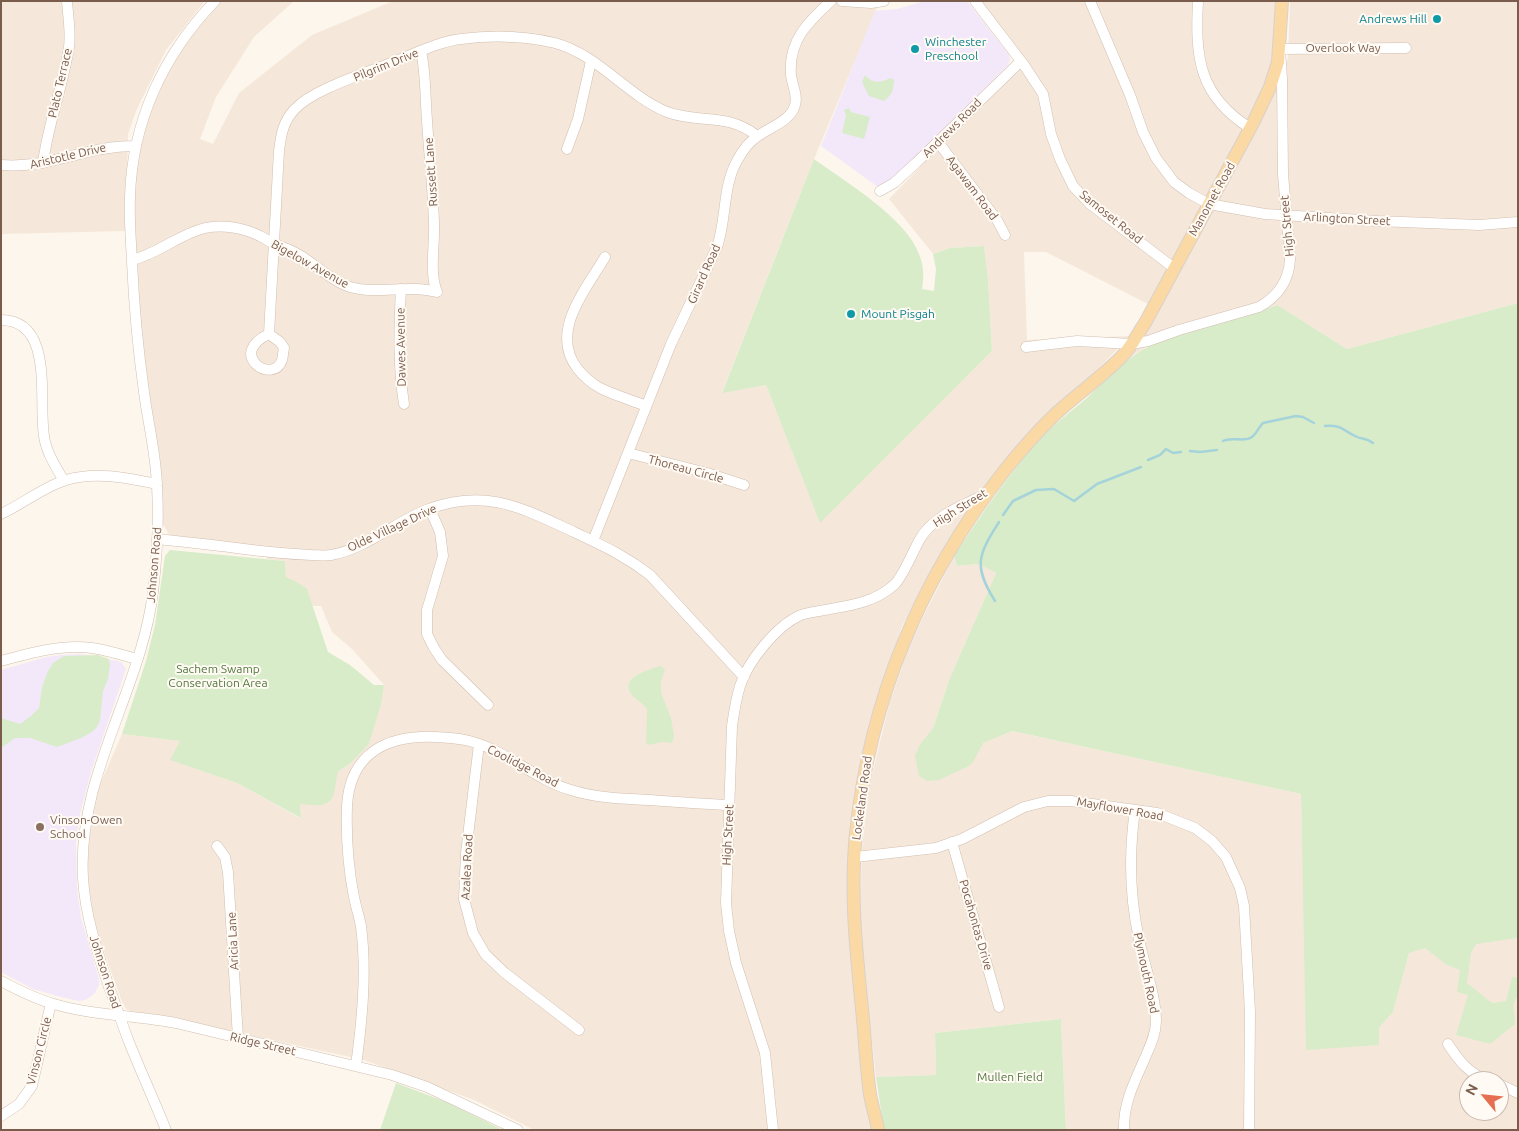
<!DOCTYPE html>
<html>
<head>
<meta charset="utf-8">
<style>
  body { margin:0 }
  #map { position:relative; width:1519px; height:1131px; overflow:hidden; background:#fdf6ec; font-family:Ubuntu,sans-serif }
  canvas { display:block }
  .frame { position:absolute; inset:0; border:2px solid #7a5c4d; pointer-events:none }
  .north { position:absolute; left:1459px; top:1071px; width:50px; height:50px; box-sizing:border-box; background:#fffaf3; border:1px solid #cabbb1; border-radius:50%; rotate:298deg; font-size:14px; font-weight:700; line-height:20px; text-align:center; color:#7a5c4d }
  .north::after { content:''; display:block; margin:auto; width:18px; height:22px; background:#e76f51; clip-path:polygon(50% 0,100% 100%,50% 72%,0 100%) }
</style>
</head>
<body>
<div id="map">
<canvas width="1519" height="1131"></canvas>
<div class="frame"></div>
<div class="north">N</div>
</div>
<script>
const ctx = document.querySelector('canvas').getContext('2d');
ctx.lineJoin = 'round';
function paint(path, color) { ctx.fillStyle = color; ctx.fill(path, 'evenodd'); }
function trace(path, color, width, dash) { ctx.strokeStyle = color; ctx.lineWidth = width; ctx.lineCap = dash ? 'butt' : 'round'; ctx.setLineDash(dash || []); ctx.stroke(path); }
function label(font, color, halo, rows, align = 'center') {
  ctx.font = font + ' Ubuntu,sans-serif'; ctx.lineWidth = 4; ctx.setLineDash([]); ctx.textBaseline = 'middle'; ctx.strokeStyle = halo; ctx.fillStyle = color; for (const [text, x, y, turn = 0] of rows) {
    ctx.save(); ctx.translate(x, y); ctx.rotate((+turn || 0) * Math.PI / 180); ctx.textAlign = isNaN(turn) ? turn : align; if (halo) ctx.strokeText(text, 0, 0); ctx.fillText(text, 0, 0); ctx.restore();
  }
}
const residential = new Path2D(`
  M1,1h204l-39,49 -30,61 -8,23 -2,97 -125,3z
  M219,1h75l-40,36 -38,60 -16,42 13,5 26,-51 73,-58 81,-34h487l-66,158 -92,233 44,-7 54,137 172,-171 -4,-73 -4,-32 -34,2 -17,6 -44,-55 47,-48 91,-88 -46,-62h297l-2,46 -5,22 -10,28 -113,207 -102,-52h-22l3,88 103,-4 -141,146 -42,60 -45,84 -26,76 -13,54 -14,97 25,277h-340l-60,-30 -110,-40 -212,-46 -22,-3 -4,-2 -4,-7 -30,-84 -6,-40 2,-48 7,-34 27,-62 59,7 -10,19 66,23 63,35v-18l52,-38 17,-18 15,-59 -31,-35 -21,-18 -11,-26h-33l-3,-45 -18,-2 1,-12 -97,-11 -3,-3 -6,-11 -26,-247 -3,-57 3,-52 15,-63 37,-66z
  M1290,1h228v302l-171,46 -71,-44 -24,10 -69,19 -34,12 -20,12 94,-170 53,-102 12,-28z
  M954,556l3,10 21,-2 18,9 -47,107 -21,62 27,8 57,-19 289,63 5,204 73,30 14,-16 19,-70 59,2 47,-6v192h-452l-5,-111 -126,14 1,42 -60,2 -17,-148 3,-80 7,-62 20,-82 21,-62zM1469,1081h30v30h-30z`);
const education = new Path2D(`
  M925,1h42l42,54 1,5 -3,6 -123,122 -6,-1 -57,-41 54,-135 22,-2z
  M80,654l38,7 4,2 4,6 -35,103 -11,42 -4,26 1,48 4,30 18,61v6l-4,8 -9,7 -7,1 -18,-4 -28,-8 -32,-17v-302l45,-13 15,-2z`);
const green = new Path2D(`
  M865,75c8,9 16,8 25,3l4,2c0,9 -2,15 -10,21l-15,-5 -7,-14z
  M849,108l2,4 19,5 -6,22 -22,-6 4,-18 -2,-5z
  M814,159c32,23 92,59 105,95 5,12 5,23 3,35l12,2 2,-22 -3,-15 17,-6 34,-2 4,32 4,73 -172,172 -54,-138 -44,8z
  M1518,303v635l-42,6 -5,9 -4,30 25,20 14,-2 6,-24 6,1v16l-5,11 2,19 -25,20 -34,-9 12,-40 -11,-3 3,-22 -13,-5 -22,-17 -16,5 -16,59 -14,16v17l-73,5 -5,-256 -289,-63 -29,12 -10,19 -4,4 -30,14 -12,1 -8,-5 -4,-20 4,-10 14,-18 16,-48 47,-107 -18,-9 -21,2 -3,-10c28,-42 56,-85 91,-122 14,-14 31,-26 46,-40 18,-17 36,-37 59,-48 40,-18 85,-25 127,-41l70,44z
  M170,550l115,11 1,16 9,4 12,8 21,63 22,13 24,20h10l-3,19 -12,40 -17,18 -14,10c-2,6 -2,11 -3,16 -3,22 -19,17 -35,16l1,14 -64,-35 -67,-23 10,-19 -58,-7 24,-73 9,-36 10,-69z
  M98,655l11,4 1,6 -2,14 -5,12 -3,29 -3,7 -5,5 -11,6 -24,9 -27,-9h-15l-14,10v-30l19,6 11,-8 8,-8 3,-21 6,-16 5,-8 11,-7z
  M660,666l5,3 -4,12v12l10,25 3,18 -2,7 -11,-1 -11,3 -4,-2 1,-34c-4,-6 -11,-9 -15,-14 -14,-18 17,-25 28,-29z
  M1061,1019l5,111h-182l-8,-53 60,-2 -1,-42z
  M396,1083l53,20 54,27h-123z`);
const stream = new Path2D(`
  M1325,426c17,-1 16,3 30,10 7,4 10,1 18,7
  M1223,441c8,-5 21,2 29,-4 4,-3 7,-10 11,-14l33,-7 7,1 11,6
  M1190,451l10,1 17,-2
  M1148,460l12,-5 6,-6 7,4 8,-1
  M1003,515l10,-14 23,-11 18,-1 20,12 23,-17 44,-17
  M995,601c-22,-35 -17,-46 4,-79`);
const minor = new Path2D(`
  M842,1l29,2 13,-2
  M975,1l49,64 19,29 8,40 9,25 13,27 17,18 84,64
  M1090,1l40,94 13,37 13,26 18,24 15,11 20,11 56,10 112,7 102,4 39,-3
  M1198,1c-3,57 1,95 52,127
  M421,51c5,23 4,45 6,69 2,34 6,69 7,103 1,22 -5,50 3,69
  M938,142l59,78 8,15
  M567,149l11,-30 13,-58
  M43,163c5,-39 20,-77 26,-116 2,-16 -1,-30 -2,-46
  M1,165c50,4 87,-20 135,-19
  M880,191l14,-8 22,-20 105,-102
  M605,257c-18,31 -56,74 -28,111 6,8 14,15 23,20 14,7 31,12 46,18
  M132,260c26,-6 47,-26 73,-32 18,-4 39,0 55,8 5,2 9,6 14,8 9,3 19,7 27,12 16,10 31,25 49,31 28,8 58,-3 87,5
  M401,289c-2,39 -3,77 3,115
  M1,320c54,0 37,81 43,116 2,16 12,31 20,45
  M269,334l11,8 4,6c-1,4 -1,9 -2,12 -9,26 -56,-6 -13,-26l10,-183c2,-16 4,-30 16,-42 18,-20 72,-36 98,-47 22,-8 44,-20 68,-23 30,-4 64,-3 94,4 44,12 71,52 112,69 32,12 61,0 90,24
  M1026,347l51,-6 55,3 16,-3 31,-11 80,-23c18,-10 30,-26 31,-48l-7,-85 -1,-95 -2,-30 126,-1
  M628,453l79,20 37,12
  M430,509l10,23 3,24 -16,54v24l7,14 8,12 46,45
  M1,514c22,-10 42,-27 65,-34 30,-9 62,-2 91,4
  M157,539c29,3 58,6 87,10 23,3 45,5 68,6 6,0 13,1 19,0 34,-6 63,-32 95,-45 59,-23 96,-2 148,22 29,14 50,23 76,43l94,102
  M593,541l78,-197 46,-97c10,-29 5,-61 21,-88 5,-9 12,-18 20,-23 12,-9 33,-15 37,-31 3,-9 -3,-21 -4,-30 -3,-34 17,-53 40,-74
  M1,661c29,-8 61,-17 91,-13 15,2 30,7 45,11
  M479,744l-13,109 -2,46 9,34 12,21 20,19 74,57
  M952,842l47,165
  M217,846l8,11 3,15 10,166
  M855,857l81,-9 26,-9 62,-32 24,-6h23l86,12 38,15 17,13 14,16 14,31 4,18 6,106 -1,118
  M1,981c17,9 35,18 53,23 40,12 82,11 122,19l216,52 35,12 91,43
  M1448,1044c11,17 21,30 41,37
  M356,1066c6,-46 11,-93 5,-140 -2,-10 -5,-19 -7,-29 -6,-30 -8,-60 -7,-91 3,-53 40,-71 89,-69 12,1 25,1 37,5 35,10 63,38 98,48 25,8 53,9 79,10 26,2 53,4 79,5
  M1499,1084l19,9
  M1,1116l18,-12 13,-18 19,-83
  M166,1130c-12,-30 -25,-58 -37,-88 -7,-18 -13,-37 -20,-55 -12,-36 -24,-72 -26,-109 -6,-103 58,-187 70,-286 4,-35 6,-71 4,-106 -1,-32 -9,-63 -13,-94 -6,-43 -10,-86 -12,-130 -1,-21 -3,-43 -2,-65 2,-75 33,-142 85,-196
  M773,1130l-8,-77 -29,-90 -7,-32 -3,-28 6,-177c2,-14 4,-27 8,-40 8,-25 37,-61 61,-71 5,-2 12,-3 18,-4 26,-5 54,-7 75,-26 9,-8 19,-34 26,-46 14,-24 44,-34 68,-46
  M1124,1130c-1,-27 11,-49 21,-72 5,-12 11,-24 11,-37 0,-26 -12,-56 -17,-82 -9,-41 -10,-87 -4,-129`);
const major = new Path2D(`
  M878,1130c-2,-12 -6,-24 -8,-36 -4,-28 -5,-57 -8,-85 -6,-59 -12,-117 -6,-176 14,-135 66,-257 149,-363 17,-21 35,-42 55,-60 21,-19 46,-36 65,-57 8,-9 13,-20 20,-30l108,-200 17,-36 8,-25 4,-61`);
const markers = [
  [1437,19,5,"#0f9aa8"],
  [915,49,5,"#0f9aa8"],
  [851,314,5,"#0f9aa8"],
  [40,827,5,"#8d6e63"]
];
const cultureNames = [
  ["Andrews Hill",1427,19,"right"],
  ["Winchester",925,42],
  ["Preschool",925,56],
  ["Mount Pisgah",861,314]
];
const streetNames = [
  ["Overlook Way",1343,48],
  ["Pilgrim Drive",386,65,-22],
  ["Plato Terrace",60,83,-77],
  ["Andrews Road",952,128,-45],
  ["Aristotle Drive",68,156,-13],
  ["Russett Lane",431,172,-94],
  ["Agawam Road",972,188,53],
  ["Manomet Road",1212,199,-61],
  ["Samoset Road",1111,217,39],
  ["Arlington Street",1347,219,3],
  ["High Street",1287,226,-95],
  ["Bigelow Avenue",310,264,29],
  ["Girard Road",704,274,-66],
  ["Dawes Avenue",401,347,-91],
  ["Thoreau Circle",686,469,15],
  ["High Street",960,508,-32],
  ["Olde Village Drive",392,528,-25],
  ["Johnson Road",154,565,-85],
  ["Coolidge Road",523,766,27],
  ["Lockeland Road",862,798,-82],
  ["Mayflower Road",1120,809,10],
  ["High Street",728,835,-87],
  ["Azalea Road",467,867,-87],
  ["Pocahontas Drive",976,925,74],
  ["Aricia Lane",233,941,-93],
  ["Johnson Road",105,972,72],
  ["Plymouth Road",1146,973,78],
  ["Ridge Street",263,1044,13],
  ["Vinson Circle",39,1051,-76]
];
const parkNames = [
  ["Sachem Swamp",218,669],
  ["Conservation Area",218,683],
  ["Mullen Field",1010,1077]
];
const educationNames = [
  ["Vinson-Owen",50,820],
  ["School",50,834]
];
paint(residential, '#f5e8da');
paint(education, '#f3e8fa');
paint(green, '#d8ecc9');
trace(stream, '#a5d3da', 2.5);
trace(minor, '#d1beb0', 11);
trace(major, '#dad1cd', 14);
trace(minor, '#fff', 10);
trace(major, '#fbd9a5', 12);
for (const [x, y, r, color] of markers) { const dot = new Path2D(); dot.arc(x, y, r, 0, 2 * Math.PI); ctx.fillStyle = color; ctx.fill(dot); trace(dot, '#fffaf3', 2); }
label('12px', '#0d838f', '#fffaf3', cultureNames, 'left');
label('12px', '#7a5c4d', '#fffaf3', streetNames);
label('12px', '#537a41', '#fffaf3', parkNames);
label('12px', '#785e54', '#fffaf3', educationNames, 'left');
</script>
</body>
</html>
